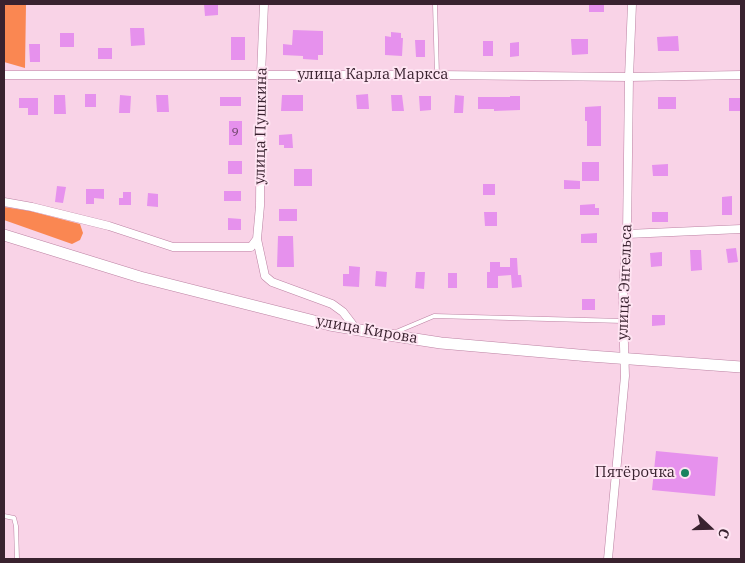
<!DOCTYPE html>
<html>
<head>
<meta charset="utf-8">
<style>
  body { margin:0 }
  #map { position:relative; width:745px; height:563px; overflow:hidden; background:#f9d3e7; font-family:"IBM Plex Serif",serif }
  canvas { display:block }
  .frame { position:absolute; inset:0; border:5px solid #39222f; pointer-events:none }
  .north { position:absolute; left:685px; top:503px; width:50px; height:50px; -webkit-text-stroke:4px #fee4f2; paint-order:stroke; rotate:111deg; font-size:14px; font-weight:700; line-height:20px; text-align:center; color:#39222f }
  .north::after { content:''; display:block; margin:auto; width:18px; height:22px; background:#39222f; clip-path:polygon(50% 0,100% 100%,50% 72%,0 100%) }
</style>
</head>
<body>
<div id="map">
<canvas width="745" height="563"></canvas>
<div class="frame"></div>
<div class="north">С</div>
</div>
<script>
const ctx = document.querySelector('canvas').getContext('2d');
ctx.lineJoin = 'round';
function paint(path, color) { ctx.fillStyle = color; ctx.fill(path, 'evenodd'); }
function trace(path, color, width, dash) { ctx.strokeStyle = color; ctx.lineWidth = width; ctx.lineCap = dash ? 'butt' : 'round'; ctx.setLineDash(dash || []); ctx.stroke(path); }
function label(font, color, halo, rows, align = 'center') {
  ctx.font = font + ' "IBM Plex Serif",serif'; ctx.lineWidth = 4; ctx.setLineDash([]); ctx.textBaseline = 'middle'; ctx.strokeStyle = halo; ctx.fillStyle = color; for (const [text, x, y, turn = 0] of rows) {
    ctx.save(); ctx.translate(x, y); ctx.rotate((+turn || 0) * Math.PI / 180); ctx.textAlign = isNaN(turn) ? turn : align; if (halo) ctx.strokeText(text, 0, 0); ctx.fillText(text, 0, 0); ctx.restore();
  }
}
const forest = new Path2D(`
  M4,4h22l-1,64 -21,-6z
  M4,207l26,4 50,13 3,9 -3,7 -8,4 -68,-24z`);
const building = new Path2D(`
  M204,4h14v11l-13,1z
  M589,4h15v8h-15z
  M130,28h14l1,17 -14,1z
  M293,30l30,1v24h-5v5l-15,-1v-3l-20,-1v-11l9,1z
  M391,32l10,1v5h2l-1,18 -17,-1v-19l6,1z
  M60,33h14v14h-14z
  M678,36l1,15h-21l-1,-14z
  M231,37h14v23h-14z
  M571,39h17v15l-16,1z
  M415,40h10v17h-9z
  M483,41h10v15h-10z
  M519,42v14l-9,1v-14z
  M29,44h11v18h-10z
  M98,48h14v11h-14z
  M85,94h11v13h-11z
  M368,94l1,15h-12l-1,-14z
  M54,95h11l1,19h-12z
  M120,95l11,1 -1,17h-11z
  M156,95h12l1,17h-12z
  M282,95h21v16h-22z
  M391,95h11l2,16h-12z
  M455,95l9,1 -1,17h-9z
  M419,96h12v14l-11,1z
  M510,96h10v14l-26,1v-2h-16v-12h32z
  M220,97h21v9h-21z
  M658,97h18v12h-18z
  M19,98h19v17h-10v-7h-9z
  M729,98h12v13h-12z
  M601,106v40h-14v-25h-2v-14z
  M229,121h13v24h-13z
  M292,134l1,14h-9v-3h-5v-10z
  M228,161h14v13h-14z
  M582,162h17v19h-17z
  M668,164v12h-15l-1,-11z
  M294,169h18v17h-18z
  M564,180l16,1v8h-16z
  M483,184h12v11h-12z
  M57,186l9,1 -3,16 -8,-1z
  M86,189h18v10l-10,-1v6h-8z
  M224,191h17v10h-17z
  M123,192h8v13h-12v-7h4z
  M148,193l10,1v13l-11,-1z
  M732,196v19h-10v-18z
  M595,204v4h4v7h-19v-10z
  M279,209h18v12h-18z
  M484,212h13v14h-12z
  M652,212h16v10h-16z
  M228,218l13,1v11h-13z
  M597,233v10h-16v-9z
  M278,236h15l1,31h-17z
  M736,248l2,14 -10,1 -2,-14z
  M690,250h11l1,20 -11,1z
  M662,252v14l-11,1 -1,-14z
  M510,258h7l1,17h3l1,12 -10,1 -1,-13 -13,1v12h-11v-16h3v-10h10v5h10z
  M349,266l11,1 -1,20 -16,-1v-12h6z
  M376,271l11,1 -1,15 -11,-1z
  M416,272h9l-1,17 -9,-1z
  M448,273h9v15h-9z
  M582,299h13v11h-13z
  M652,315h13v10l-13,1z
  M656,451l62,6 -3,39 -63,-6z`);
const lane = new Path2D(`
  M435,4l2,71
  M396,332l38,-16 189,5
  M4,516l10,2 2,8 1,33`);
const street = new Path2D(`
  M4,75h433l192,2 112,-2
  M4,202l28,5 77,19 64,21h78l6,-8 3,-33 1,-131 3,-71
  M627,234l114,-5
  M257,239l8,37 7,6 60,22 11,8 13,17
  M608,559l17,-183 -1,-30 -1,-57 4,-55 2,-157 3,-73`);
const secondary = new Path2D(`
  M4,235l136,42 190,48 59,10 52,8 149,13 151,11`);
const markers = [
  [685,473,5,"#19835f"]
];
const numberNames = [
  ["9",235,133]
];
const streetNames = [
  ["улица Карла Маркса",373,75],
  ["улица Пушкина",261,126,-89],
  ["улица Энгельса",625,282,-88],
  ["улица Кирова",367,330,10]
];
const poiNames = [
  ["Пятёрочка",675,473]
];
paint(forest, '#fa8752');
paint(building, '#e691ed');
trace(lane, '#bc82a3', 5);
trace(street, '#bc82a3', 9);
trace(secondary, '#bc82a3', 12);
trace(lane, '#fff', 4);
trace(street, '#fff', 8);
trace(secondary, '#fff', 11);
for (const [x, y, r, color] of markers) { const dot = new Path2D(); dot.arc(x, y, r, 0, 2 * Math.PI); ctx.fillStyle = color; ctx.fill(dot); trace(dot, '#fee4f2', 2); }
label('12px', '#643e5e', null, numberNames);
label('15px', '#39222f', '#fee4f2', streetNames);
label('15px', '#39222f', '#fee4f2', poiNames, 'right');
</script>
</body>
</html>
